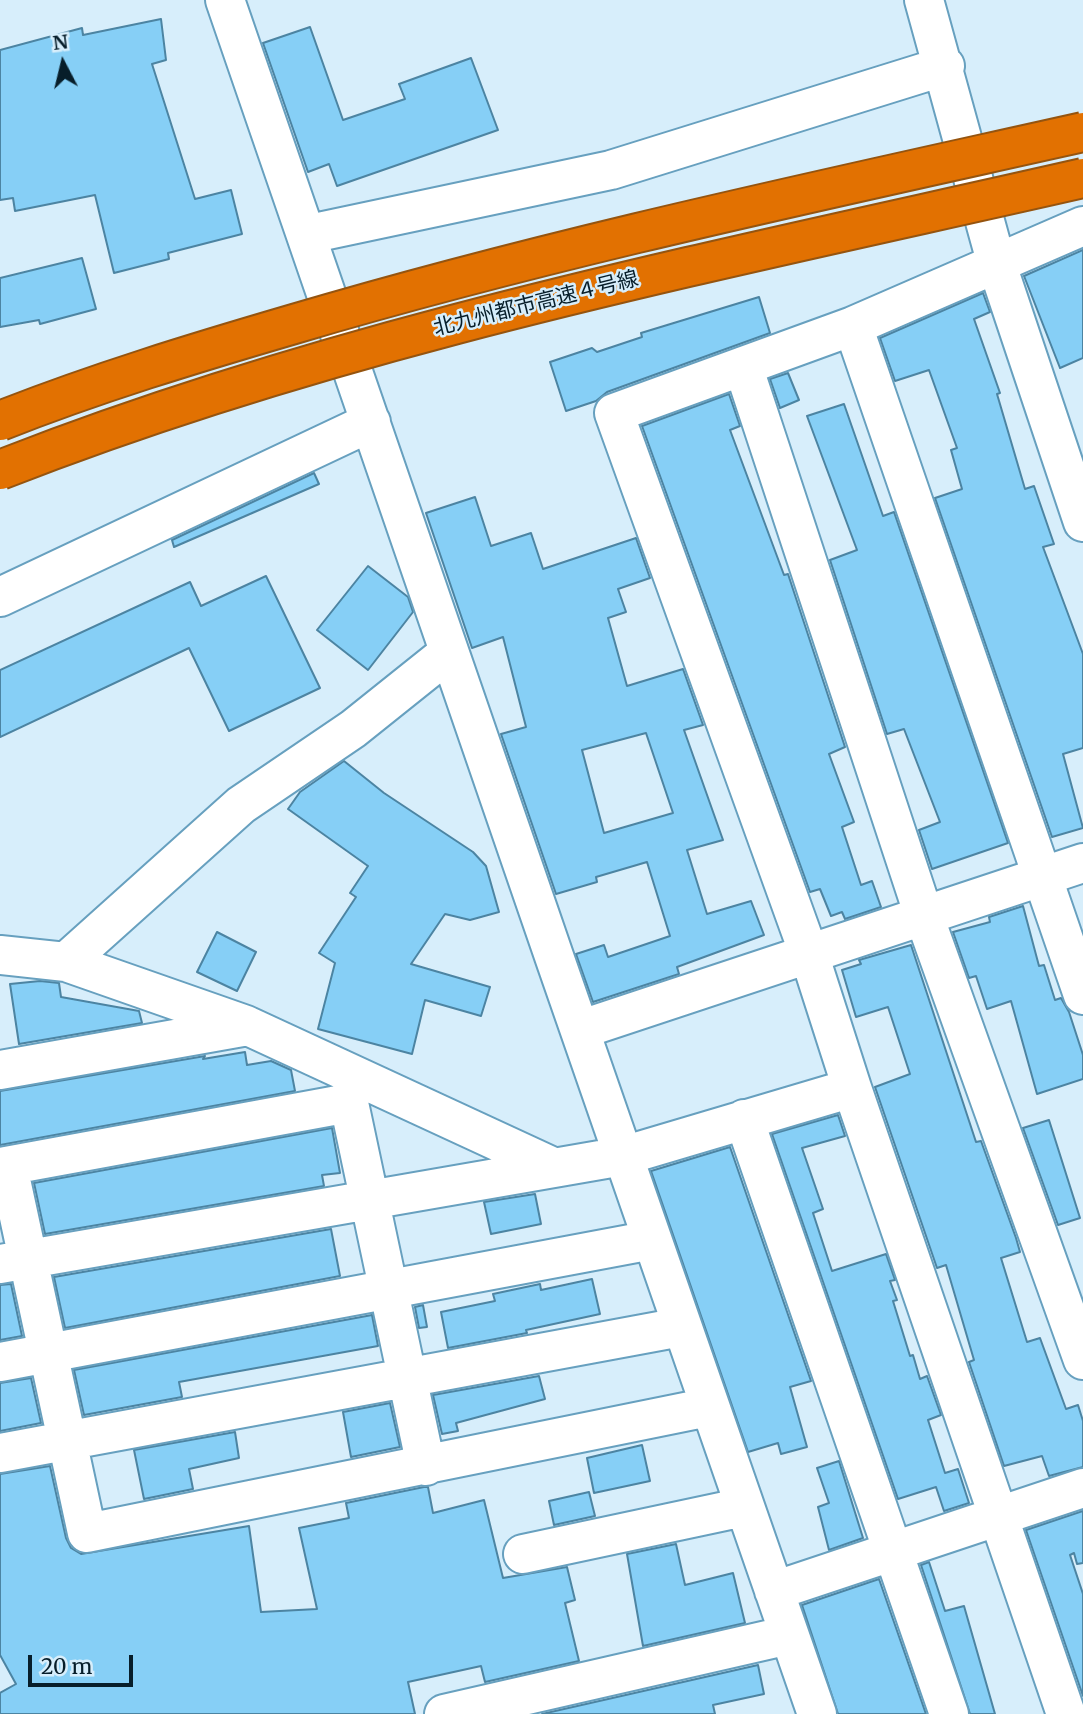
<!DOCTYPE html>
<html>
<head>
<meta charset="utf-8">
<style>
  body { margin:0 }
  #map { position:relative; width:1083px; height:1714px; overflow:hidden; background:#d7eefb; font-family:Merriweather,serif }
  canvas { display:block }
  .north { position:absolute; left:28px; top:28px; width:70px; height:70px; -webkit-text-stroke:5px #d7eefb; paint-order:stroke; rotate:353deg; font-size:19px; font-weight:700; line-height:28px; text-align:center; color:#071e2a }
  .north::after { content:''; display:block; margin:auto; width:24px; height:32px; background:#071e2a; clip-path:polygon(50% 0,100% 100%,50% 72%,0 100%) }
  .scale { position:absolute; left:28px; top:1655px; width:105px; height:32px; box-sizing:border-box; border:4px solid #071e2a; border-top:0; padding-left:9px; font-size:21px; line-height:24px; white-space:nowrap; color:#071e2a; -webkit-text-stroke:5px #d7eefb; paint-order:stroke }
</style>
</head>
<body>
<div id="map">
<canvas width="1083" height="1714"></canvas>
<div class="north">N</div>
<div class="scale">20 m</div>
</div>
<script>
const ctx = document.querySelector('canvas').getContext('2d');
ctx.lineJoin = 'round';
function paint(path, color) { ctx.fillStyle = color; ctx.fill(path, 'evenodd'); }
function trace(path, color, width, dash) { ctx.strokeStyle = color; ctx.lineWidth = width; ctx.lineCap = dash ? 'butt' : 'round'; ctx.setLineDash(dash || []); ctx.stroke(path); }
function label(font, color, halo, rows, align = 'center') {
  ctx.font = font + ' Merriweather,"Noto Sans JP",serif'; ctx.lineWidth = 5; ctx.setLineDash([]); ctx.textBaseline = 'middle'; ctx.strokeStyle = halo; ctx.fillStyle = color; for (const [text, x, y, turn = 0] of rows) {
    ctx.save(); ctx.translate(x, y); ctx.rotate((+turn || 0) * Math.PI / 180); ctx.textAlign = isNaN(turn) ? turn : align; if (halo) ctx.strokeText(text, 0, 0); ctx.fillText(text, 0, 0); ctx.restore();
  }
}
const building = new Path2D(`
  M161,19l5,41 -14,4 43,135 36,-9 11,44 -74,19 1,6 -55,14 -19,-78 -80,16 -2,-13 -13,2v-150l82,-22 1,7z
  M310,27l33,93 62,-21 -6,-15 72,-26 27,72 -161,56 -8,-22 -21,8 -45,-129z
  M1083,250v108l-23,10 -36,-92z
  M82,258l14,51 -56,15 -1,-4 -39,7v-49z
  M983,293l7,19 -16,7 26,74 -3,1 28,95 9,-3 20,58 -11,3 40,107v94l-20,6 20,74 -31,9 -117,-339 27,-9 -11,-39 6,-2 -28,-78 -34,11 -15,-43z
  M759,297l11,36 -163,59 -11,9 -30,10 -16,-49 42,-14 5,4 45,-15 -1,-4z
  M788,373l11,27 -19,8 -10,-29z
  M729,394l11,32 -10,4 54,145 4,-1 57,173 -16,7 25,68 -12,5 19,58 11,-4 9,26 -36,12 -3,-7 -11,4 -11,-27 -10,3 -168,-466z
  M844,404l39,112 11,-4 114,331 -76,26 -13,-39 21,-8 -36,-93 -17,5 -57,-174 27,-10 -50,-134z
  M314,473l5,11 -145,63 -2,-7z
  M475,497l16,49 40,-13 12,36 93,-31 14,40 -32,11 8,23 -18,6 19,68 56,-17 20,56 -19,5 39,110 -36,10 20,64 44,-13 13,34 -87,32 2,7 -86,28 -17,-48 28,-9 4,12 62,-21 -23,-74 -51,15 1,5 -41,12 -55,-160 25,-7 -23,-90 -31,11 -46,-135zM646,733l27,80 -69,20 -22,-83z
  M368,566l40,31 5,15 -45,58 -51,-40z
  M266,576l54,112 -91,43 -40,-83 -189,89v-67l190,-88 11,24z
  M344,761l40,32 89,59 13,14 13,46 -29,8 -25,-6 -34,50 79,23 -9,29 -56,-16 -13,54 -94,-25 17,-66 -16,-10 37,-56 -6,-4 18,-27 -80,-57 12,-17z
  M1023,906l16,60 5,-1 11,35 6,-2 8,14 14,43v24l-46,15 -26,-93 -24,8 -11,-33 -7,2 -16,-46 37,-10 -1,-5z
  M217,932l39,20 -19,39 -40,-19z
  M911,945l65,197 5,-1 35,97 4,14 -19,6 26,84 13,-4 26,71 12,-4 5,16v46l-34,9 -7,-20 -38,10 -35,-104 5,-2 -28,-95 -9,3 -62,-181 35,-13 -22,-67 -32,10 -14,-47 19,-6 -2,-4z
  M40,981l19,2 2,14 78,14 3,12 -123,21 -9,-60z
  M245,1052l2,13 24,-4 20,9 4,21 -295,54v-54l205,-35 -2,3z
  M838,1115l7,21 -43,12 21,61 -10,4 19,58 54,-17 9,26 -5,1 7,19 -4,1 17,55 3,-1 7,24 7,-3 14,39 -13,5 17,53 13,-4 11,34 -25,8 -8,-24 -38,12 -126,-365z
  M1049,1120l31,98 -22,7 -35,-97z
  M332,1128l8,45 -18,2 2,11 -279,48 -11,-51z
  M730,1147l81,234 -21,6 17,60 -26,7 -3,-11 -30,9 -97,-281z
  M535,1194l6,30 -50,10 -7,-32z
  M331,1229l9,47 -275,52 -11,-51z
  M592,1279l8,35 -74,16 1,3 -79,15 -7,-36 54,-11 -2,-7 47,-10 1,6z
  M11,1284l11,52 -22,4v-55z
  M423,1305l4,22 -8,1 -4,-21z
  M372,1315l6,31 -199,36 3,15 -98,18 -10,-45z
  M539,1376l6,23 -89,24 2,8 -16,3 -9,-39z
  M31,1378l10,45 -41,8v-48z
  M390,1403l10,44 -49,10 -8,-45z
  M235,1432l4,26 -50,11 4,20 -49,10 -10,-49z
  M642,1445l8,36 -56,12 -7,-35z
  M839,1461l24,77 -34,12 -11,-43 11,-4 -12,-35z
  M50,1466l16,72 5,10 10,6 168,-28 12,86 56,-3 -18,-81 50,-10 -3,-15 78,-16h4l5,26 51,-13 19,78 64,-11 8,33 -10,3 14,58 -94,21 -4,-16 -73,16 7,32h-415v-21l16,-9 -16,-29v-181z
  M589,1492l6,24 -41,9 -5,-24z
  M1083,1511v52l-6,1 -3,-11 -4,2 13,39v102l-57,-166z
  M676,1544l9,41 48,-12 12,50 -102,23 -16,-92z
  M929,1562l16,49 19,-5 31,108h-25l-49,-149z
  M879,1579l47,135h-88l-36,-109z
  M758,1665l6,29 -51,11 2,9h-173z`);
const minor = new Path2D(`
  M225,0c200,571 390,1144 592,1714
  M924,0l73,265 86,257
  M309,234l302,-64 334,-104
  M853,326l230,669
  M743,366l181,550 159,444
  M0,597l371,-175
  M0,955l66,7 175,-157 112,-76 95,-76
  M66,962l180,63
  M582,1029l501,-166
  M0,1070l248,-44 305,141
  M852,1088l214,626
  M744,1119l205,595
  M8,1166l79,367 622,-126
  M0,1167l349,-64 77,363
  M0,1264l623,-108 229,-68 -43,-134 -195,-541 239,-87 230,-100
  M0,1362l652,-122
  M0,1453l681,-126
  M523,1554l221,-47
  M774,1591l309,-103
  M444,1714l345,-79`);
const highwayBridge = new Path2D(`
  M0,421c96,-38 195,-68 294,-97 260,-77 525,-133 789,-192
  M0,470c349,-137 718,-209 1083,-292`);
const streetNames = [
  ["北九州都市高速４号線",536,304,-14]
];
paint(building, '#86cff6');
trace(building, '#4c84a2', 2);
trace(minor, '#67a0bf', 42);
trace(minor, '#fff', 38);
trace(highwayBridge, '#95540f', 42, []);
trace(highwayBridge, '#e27101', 38);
label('21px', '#071e2a', '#d7eefb', streetNames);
</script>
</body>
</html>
